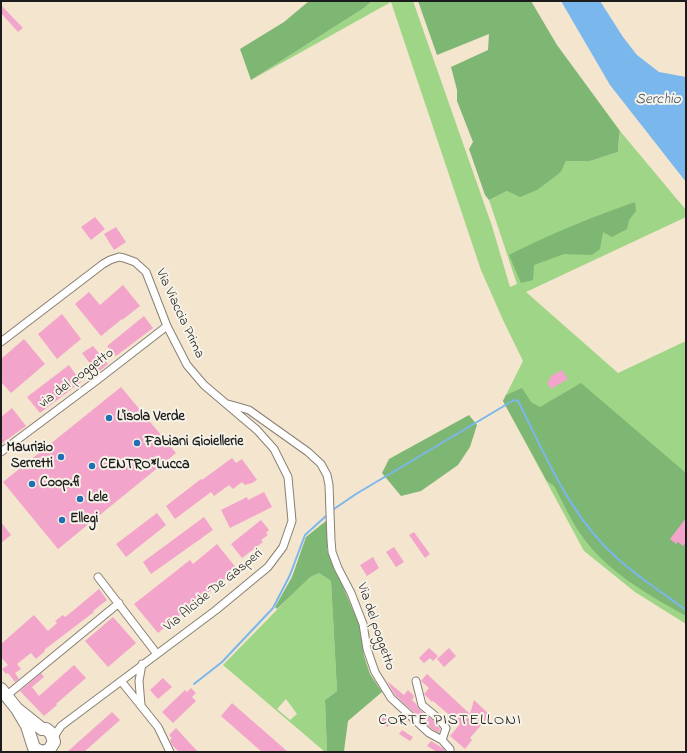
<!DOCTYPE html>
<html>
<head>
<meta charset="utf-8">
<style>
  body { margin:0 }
  #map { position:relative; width:687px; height:753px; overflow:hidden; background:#f4e5ce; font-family:"Indie Flower",sans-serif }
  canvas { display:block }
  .frame { position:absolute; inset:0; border:2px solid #1c1c1c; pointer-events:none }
</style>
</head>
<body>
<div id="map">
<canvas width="687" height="753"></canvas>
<div class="frame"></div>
</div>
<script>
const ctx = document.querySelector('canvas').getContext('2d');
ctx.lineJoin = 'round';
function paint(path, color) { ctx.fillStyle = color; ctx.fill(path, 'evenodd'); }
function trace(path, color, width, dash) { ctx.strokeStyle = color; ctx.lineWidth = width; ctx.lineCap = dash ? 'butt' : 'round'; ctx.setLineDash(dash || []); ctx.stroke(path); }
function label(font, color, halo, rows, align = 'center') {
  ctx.font = font + ' "Indie Flower",sans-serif'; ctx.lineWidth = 4; ctx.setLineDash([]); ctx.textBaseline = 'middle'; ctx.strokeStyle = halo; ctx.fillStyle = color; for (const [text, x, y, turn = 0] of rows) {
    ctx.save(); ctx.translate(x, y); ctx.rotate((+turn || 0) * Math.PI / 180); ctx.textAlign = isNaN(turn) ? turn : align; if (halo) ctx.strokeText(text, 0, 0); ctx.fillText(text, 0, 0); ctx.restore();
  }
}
const green = new Path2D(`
  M372,1h41l79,225 18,61 7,-3 -28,-84 18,-9 13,5 41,-24 5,-11h24l28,-9 2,-21 66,79v7l-160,75 92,81 68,-32v283l-51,-32 -51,-41 -81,-150 20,-40 -20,-41 -22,-50 -90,-268 -140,78 113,-72z
  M319,573l12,8 6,110 -12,9 2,52h-2l-102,-87 86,-88zM286,699l11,15 -7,6 -13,-11z`);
const forest = new Path2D(`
  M309,1h63l-8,7 -113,72 -11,-31 44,-27z
  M418,1h113l26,44 63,86 -1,7 -1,14 -28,9h-24l-5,11 -24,18 -17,7 -13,-6 -18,9 -4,-5 -16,-46 4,-7 -16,-41v-11l-6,-23 37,-17 1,-16 -52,21z
  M635,202l1,9 -7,9 -2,9 -15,8 -9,-5 -3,17 -8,6 -28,-1 -30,11 -1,15 -12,3 -12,-28c41,-21 83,-38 126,-53z
  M581,383l105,90v143c-37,-21 -79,-44 -104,-80 -11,-15 -19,-34 -28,-50l-7,-5 -44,-80 3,-6 16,-7 9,14 9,5z
  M469,415l8,10 -7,22 -12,18 -37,26 -20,5 -19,-23 7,-14z
  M327,520v30l32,74 5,32 6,18 12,18 -34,29 -4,30 -17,1 -2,-52 12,-9 -6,-110 -12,-8 -9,4 -33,32 -2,-2 17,-30 14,-40z`);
const water = new Path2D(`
  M561,1h39l23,36 14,18 22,17 27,5v105l-76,-97z`);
const stream = new Path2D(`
  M334,509l22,-15 158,-94 4,1c28,55 52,116 100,158 20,18 46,35 68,51
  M194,684l28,-22 51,-54 17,-33 15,-40 21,-19`);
const building = new Path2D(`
  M1,5l22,23 -5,4 -17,-19z
  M95,217l10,12 -14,11 -10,-13z
  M116,227l10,15 -12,8 -10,-16z
  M123,285l17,21 -18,14v-1l-21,17 -26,-32 14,-12 11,13z
  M62,314l19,25 -24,20 -19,-25z
  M144,316l9,12 -37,28 -9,-10z
  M24,339l21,25 -34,29 -10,-11v-23z
  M93,346l15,18 -11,9 -15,-20z
  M69,365l12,17 -41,31 -13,-16z
  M562,370l6,9 -17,10 -4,-7 4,-3 -2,-2z
  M121,387l55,66 -118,96 -55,-67z
  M12,408l14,18 -25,18v-27z
  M232,458l4,5 6,-4 15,21 -5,3 -7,2 -3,-3 -9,7 -4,-4 -15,11 -3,-4 -36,27 -9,-13 35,-27 1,1z
  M264,492l8,15 -42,21 -9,-18 26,-13 1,3z
  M157,513l9,12 -40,32 -10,-13z
  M204,517l9,13 -62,44 -8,-12z
  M686,518v24l-3,4 -5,-4 -2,2 -6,-5z
  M261,520l8,10 -3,3 2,2 -7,5 2,2 -21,16 -11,-14z
  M1,522l10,13 -10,8z
  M414,532l16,22 -5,4 -16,-23z
  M217,544l20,25 -79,64 -24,-29 56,-44 3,4z
  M394,547l10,15 -8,5 -10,-15z
  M373,557l6,11 -12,8 -7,-11z
  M99,589l8,11 -14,11 1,1 -50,38 1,1 -9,8 -5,-6 -14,11 4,5 -6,4 4,6 -4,3 -7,-9 -2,1 -4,-5 6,-4 -7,-8v-13l33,-29 14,16 9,-8 -2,-2 8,-6 2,2 4,-3z
  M113,617l23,26 -28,24 -23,-26z
  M429,648l9,8 -5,5 -3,-3 -6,5 -5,-5z
  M449,648l7,8 -12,11 -7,-8z
  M74,665l12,13 -30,26 1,1 -13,11 -24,-25 21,-18 3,4 -12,10 7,9z
  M427,674l43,40 4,-14 16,15 -20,23 2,2 -7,9 -15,-13 10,-12 -27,-23 -1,1 -8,-8 5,-6 -8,-7z
  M163,678l9,9 -14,12 -8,-9z
  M387,681l17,14 4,-5 6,6 -2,4 4,4 3,5 17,14 4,6 -1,4 -7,-4 -37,-34z
  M191,688l5,5 -4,4 4,4 -23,22 -11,-11 23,-22 2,2z
  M232,703l56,49h-26l-41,-36z
  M112,712l8,8 -36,32h-17z
  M383,714l9,5 -4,8 -10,-5z
  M176,728l22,24h-19l-7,-7 -2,-5 2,-2 -3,-3z
  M402,730l11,7 -3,4 -11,-7z
  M431,741l13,8 1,3h-8l-10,-6z`);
const street = new Path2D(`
  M1,342l102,-78 7,-4 9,-3 5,1 11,4 11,10 21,54 20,39 17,20 53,45 17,19 14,28 4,44 -9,26 -15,20 -52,43 -155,116 -4,6 -3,6
  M228,404l21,6 59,42 13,12 6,11 2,10 2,55 1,12 6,16 13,25 12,31 4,25 8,23 16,26 38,35 13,7 8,9v3
  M1,452l95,-71 71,-55
  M98,577l59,77
  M121,681l37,46 12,25
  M416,681l6,24 18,15 6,8 -4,12
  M6,696l113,-93
  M141,705l-2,-24 3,-17`);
const primary = new Path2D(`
  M1,689l16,20 25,20h4l5,4 3,9 -5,8 -7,2 -8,-4 -7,-22 -10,-17`);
const markers = [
  [109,418,4,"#1f6fb2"],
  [137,443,4,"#1f6fb2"],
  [61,457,4,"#1f6fb2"],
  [92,466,4,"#1f6fb2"],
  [32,484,4,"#1f6fb2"],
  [80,499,4,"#1f6fb2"],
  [62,520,4,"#1f6fb2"]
];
const streetNames = [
  ["Via Viaccia Prima",179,314,65],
  ["via del poggetto",77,379,-37],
  ["Via Alcide De Gasperi",214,591,-39],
  ["Via del poggetto",375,627,71]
];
const poiNames = [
  ["L'isola Verde",117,418],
  ["Fabiani Gioiellerie",145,443],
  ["Maurizio",53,449,"right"],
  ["Serretti",53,465,"right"],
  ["CENTRO*Lucca",100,466],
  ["Coop.fi",40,484],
  ["Lele",88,499],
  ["Ellegi",70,520]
];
const waterNames = [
  ["Serchio",658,101]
];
const quarterNames = [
  ["CORTE PISTELLONI",450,721]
];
paint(green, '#9ed586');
paint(forest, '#7eb673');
paint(water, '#7ab7ec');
trace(stream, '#7ab7ec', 2);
paint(building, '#f3a4ca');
trace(street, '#888075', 9);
trace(primary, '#888075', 14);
trace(street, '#fff', 7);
trace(primary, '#fff', 12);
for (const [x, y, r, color] of markers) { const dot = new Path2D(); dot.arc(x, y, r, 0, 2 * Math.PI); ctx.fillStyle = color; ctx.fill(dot); trace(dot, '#f7f3e8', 1.5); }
label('14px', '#1c1c1c', '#f7f3e8', streetNames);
label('bold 14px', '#1c1c1c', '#f7f3e8', poiNames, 'left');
label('italic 15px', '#3d5265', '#f7f3e8', waterNames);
ctx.letterSpacing = '1px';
label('16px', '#1c1c1c', '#f7f3e8', quarterNames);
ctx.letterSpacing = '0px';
</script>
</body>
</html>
